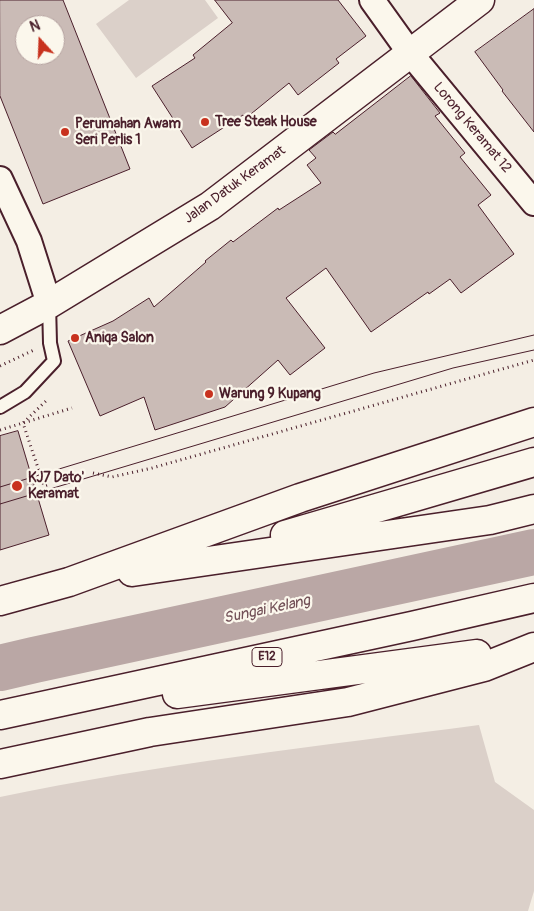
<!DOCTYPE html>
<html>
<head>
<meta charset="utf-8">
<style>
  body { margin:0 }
  #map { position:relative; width:534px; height:911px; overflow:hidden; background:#f4eee4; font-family:Pangolin,sans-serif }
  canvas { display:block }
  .north { position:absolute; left:15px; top:15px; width:50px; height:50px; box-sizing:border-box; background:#fbf7ec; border:1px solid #b4a19f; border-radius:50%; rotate:340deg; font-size:14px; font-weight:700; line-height:20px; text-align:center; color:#4a1f2b }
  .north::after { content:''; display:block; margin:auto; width:18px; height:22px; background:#c8321e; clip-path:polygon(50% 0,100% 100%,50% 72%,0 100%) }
</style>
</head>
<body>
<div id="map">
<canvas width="534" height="911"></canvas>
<div class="north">N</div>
</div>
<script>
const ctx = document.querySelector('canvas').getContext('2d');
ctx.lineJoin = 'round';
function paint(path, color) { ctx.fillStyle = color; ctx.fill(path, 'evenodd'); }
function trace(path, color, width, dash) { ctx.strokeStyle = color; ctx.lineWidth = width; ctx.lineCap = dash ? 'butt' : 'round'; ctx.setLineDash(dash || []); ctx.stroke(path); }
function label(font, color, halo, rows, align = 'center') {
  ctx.font = font + ' Pangolin,sans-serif'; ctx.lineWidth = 4.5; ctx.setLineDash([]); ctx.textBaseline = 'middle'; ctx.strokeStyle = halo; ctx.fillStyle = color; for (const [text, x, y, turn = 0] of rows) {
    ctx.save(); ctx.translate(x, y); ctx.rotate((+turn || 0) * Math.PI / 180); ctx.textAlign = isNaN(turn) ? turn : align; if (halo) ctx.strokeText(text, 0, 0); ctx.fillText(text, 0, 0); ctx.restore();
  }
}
const green = new Path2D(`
  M129,0h76l13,18 -82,60 -40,-54z
  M479,725l16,57 39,28v81l-6,20h-528v-114c158,-33 319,-51 479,-72z`);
const water = new Path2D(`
  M534,536v34l-126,30 -13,-34 67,-11z`);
const river = new Path2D(`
  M0,668l34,-8 500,-108`);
const building = new Path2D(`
  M0,0h63l67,169 -87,35 -43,-108zM25,25h30v30h-30z
  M215,0h123l28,36 -30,23 3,4 -41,32 -9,-12 -43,35 -3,-3 -51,33 -40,-62 43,-28 -2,-3 39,-32z
  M534,9v123l-32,-41 1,-1 -28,-38z
  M411,76l29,37 -5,3 30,37 -5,4 31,38 -13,10 36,49 -53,39 -11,-14 -21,15 -1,-2 -57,40 -45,-64 -40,30 39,50 -35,27 -12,-15 -53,47 -70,23 -11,-33 -44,19 -32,-75 45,-20 36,-23 5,9 52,-45 -1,-1 26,-21 2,2 45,-34 1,2 42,-27 -14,-18 9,-7 -7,-8 24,-18 2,2z
  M18,431l31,104 -49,15v-114z`);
const path = new Path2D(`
  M0,366l34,-16
  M0,430l72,-22
  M93,473l19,4 40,-9 382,-108
  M47,485l-3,1 -21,-63 25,-24`);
const lane = new Path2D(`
  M0,407l25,-15 29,-31 -4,-18 -1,-39`);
const street = new Path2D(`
  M372,0l38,53 124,150
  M0,179l29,62 20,63`);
const secondary = new Path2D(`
  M0,330l49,-26 161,-98 270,-206`);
const highway = new Path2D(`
  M285,535l249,-73
  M132,572l358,-52 44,-11
  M0,601l69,-19 231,-84 234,-76
  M177,694l300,-40
  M0,715l412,-89 122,-28
  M0,764l150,-32 198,-30 136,-35 50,-20`);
const tram = new Path2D(`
  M0,487l374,-114 160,-38
  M0,504l453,-136 81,-18`);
const markers = [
  [205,122,5,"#c8321e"],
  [65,132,5,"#c8321e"],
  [75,338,5,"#c8321e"],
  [209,394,5,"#c8321e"],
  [17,486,6,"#c8321e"]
];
const shields = [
  [267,657,30]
];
const shieldNames = [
  ["E12",267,657]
];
const poiNames = [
  ["Tree Steak House",215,122],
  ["Perumahan Awam",75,124],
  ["Seri Perlis 1",75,140],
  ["Aniqa Salon",85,338],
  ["Warung 9 Kupang",219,394],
  ["KJ7 Dato'",28,478],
  ["Keramat",28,494]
];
const streetNames = [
  ["Lorong Keramat 12",472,128,50],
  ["Jalan Datuk Keramat",235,185,-36]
];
const waterNames = [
  ["Sungai Kelang",267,610,-12]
];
paint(green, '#dbd0c9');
paint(water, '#baa7a5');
trace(water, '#8d7174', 1);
trace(river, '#baa7a5', 46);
paint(building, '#cabbb6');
trace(building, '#4a1f2b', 1);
trace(lane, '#4a1f2b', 16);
trace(street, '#4a1f2b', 28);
trace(secondary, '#4a1f2b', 31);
trace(highway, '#4a1f2b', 31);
trace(path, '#4a1f2b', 3, [1, 4]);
trace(lane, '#fbf7ec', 12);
trace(street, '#fbf7ec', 24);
trace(secondary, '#fbf7ec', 28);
trace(highway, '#fbf7ec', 28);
trace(tram, '#4a1f2b', 1);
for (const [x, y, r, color] of markers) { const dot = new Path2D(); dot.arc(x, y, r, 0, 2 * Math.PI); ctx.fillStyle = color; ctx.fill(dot); trace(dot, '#fbf7ec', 2); }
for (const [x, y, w] of shields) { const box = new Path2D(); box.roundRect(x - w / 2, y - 9.5, w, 19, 4); ctx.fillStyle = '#fbf7ec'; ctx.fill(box); trace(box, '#4a1f2b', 1); }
label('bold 12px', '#4a1f2b', null, shieldNames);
label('bold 14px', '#4a1f2b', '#fbf7ec', poiNames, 'left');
label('14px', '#4a1f2b', '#fbf7ec', streetNames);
label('italic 15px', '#714f56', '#fbf7ec', waterNames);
</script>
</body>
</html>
